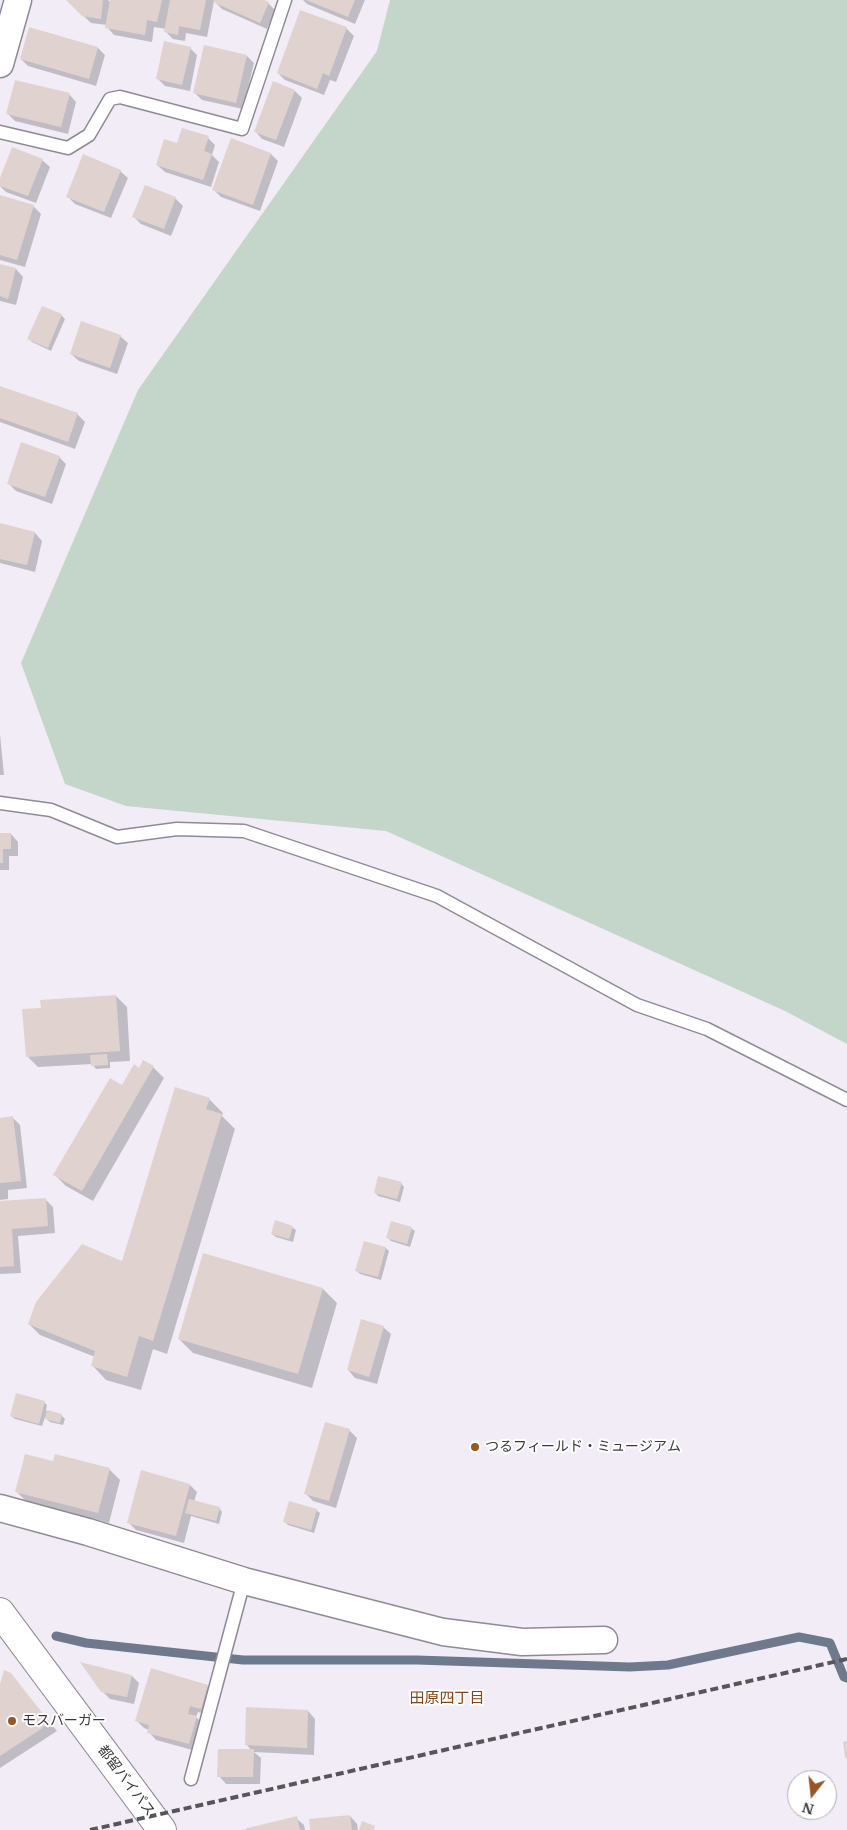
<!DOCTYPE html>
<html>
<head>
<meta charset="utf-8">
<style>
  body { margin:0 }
  #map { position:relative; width:847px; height:1830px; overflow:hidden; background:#f1ecf6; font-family:Merriweather,serif }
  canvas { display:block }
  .north { position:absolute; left:787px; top:1770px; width:50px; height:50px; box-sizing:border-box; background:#fff; border:1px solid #b0afb1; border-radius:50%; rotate:196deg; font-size:14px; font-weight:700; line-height:20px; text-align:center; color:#3a383c }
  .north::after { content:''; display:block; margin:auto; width:18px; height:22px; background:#985526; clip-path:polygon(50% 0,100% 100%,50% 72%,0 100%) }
</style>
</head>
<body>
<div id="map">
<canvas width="847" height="1830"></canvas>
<div class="north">N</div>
</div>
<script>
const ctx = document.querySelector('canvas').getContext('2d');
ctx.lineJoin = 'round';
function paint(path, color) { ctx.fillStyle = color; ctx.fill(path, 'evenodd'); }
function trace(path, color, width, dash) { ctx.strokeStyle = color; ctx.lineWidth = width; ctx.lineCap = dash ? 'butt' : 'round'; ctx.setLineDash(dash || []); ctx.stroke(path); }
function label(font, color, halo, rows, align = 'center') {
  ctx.font = font + ' Merriweather,"Noto Sans JP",serif'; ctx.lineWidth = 4; ctx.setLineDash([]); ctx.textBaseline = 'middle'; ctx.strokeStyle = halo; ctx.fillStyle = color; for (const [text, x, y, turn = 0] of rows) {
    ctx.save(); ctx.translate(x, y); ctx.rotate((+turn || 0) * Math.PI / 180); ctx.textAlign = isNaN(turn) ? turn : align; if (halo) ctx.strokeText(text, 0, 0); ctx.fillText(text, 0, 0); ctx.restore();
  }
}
const green = new Path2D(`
  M390,0h457v1044l-62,-33 -399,-180 -260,-25 -61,-22 -44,-121 117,-273 239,-339z`);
const shadow = new Path2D(`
  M67,0h41l3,3 1,-3h149l7,3 7,7 -8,19 -45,-20 -8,-8 -7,36 -21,-4 -1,8 -12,-2 -8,-8 1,-2 -12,-2 -2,15 -38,-7 -7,-8v-2l-16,-2z
  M303,0h62l-10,24 -48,-20z
  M301,11l46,18 7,7 -18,46 -6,-2 -6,15 -39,-15 -7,-7z
  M98,48l7,7 -9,31 -68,-20 -7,-7z
  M190,48l7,7 -7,36 -25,-5 -7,-7z
  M247,56l7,7 -11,46 -41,-9 -8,-8z
  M295,91l7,7 -18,49 -22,-8 -7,-8z
  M69,94l7,8 -8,32 -53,-13 -8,-8z
  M208,138l7,7 -3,10 7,7 -8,25 -46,-15 -8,-7 20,-20z
  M271,154l7,7 -18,50 -39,-14 -7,-7z
  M42,160l8,7 -14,36 -30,-11 -6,-6v-5z
  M120,171l8,7 -17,40 -36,-14 -8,-8z
  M0,196l33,10 8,8 -16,53 -25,-7z
  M175,198l8,8 -12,30 -30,-12 -7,-7z
  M0,265l16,4 7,8 -7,28 -16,-4z
  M61,315l4,4 -14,32 -19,-9 -3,-3z
  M120,336l8,7 -11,31 -38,-13 -8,-7z
  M0,387l77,27 8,8 -10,27 -75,-27z
  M59,457l7,7 -14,40 -36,-13 -8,-8z
  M0,524l35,9 7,8 -7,31 -35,-9z
  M0,734l4,41h-4z
  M0,834h11l7,8v14h-9v14h-9z
  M116,996l11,11 3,54 -20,1v6l-14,1 -4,-5 -54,3 -11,-11 16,-46z
  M153,1067l11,11 -71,123 -27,-15 -11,-11 68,-89 17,-17z
  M209,1099l14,14 -1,3 13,13 -68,225 -14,-5 -12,41 -35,-10 -14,-15 3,-8 -55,-22 -11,-11 94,-61z
  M12,1117l8,8 7,63 -19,2v9l-8,1v-81z
  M401,1183l3,4 -4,15 -22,-6 -3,-4z
  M45,1199l8,8 2,26 -37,3 3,37 -21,1v-72z
  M292,1227l4,3 -3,12 -17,-5 -4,-3z
  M411,1228l4,3 -5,16 -19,-6 -3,-3z
  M365,1242l21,6 3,3 -8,29 -21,-6 -3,-3z
  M204,1254l119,35 14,14 -25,85 -119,-35 -14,-14z
  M383,1327l8,7 -14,50 -22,-6 -7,-8z
  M44,1402l3,3 -1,6 15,4 4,4 -2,6 -13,-3 -5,-5 -3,9 -27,-7 -4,-3z
  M349,1430l8,8 -21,70 -23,-7 -7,-7z
  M54,1463l55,6 11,11 -11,43 -82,-21 -11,-11z
  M190,1485l7,7 -3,10 25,6 3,4 -3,12 -28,-8 -7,27 -48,-13 -7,-7z
  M316,1510l4,3 -6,20 -26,-8 -3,-3z
  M10,1674l47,57 -57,37v-79z
  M132,1676l7,7 -5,21 -24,-5 -8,-8z
  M207,1686l8,8 -7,21 -10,-3 -2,5 8,8 -8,26 -40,-11 -7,-8v-2l-5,-2 -7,-7z
  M308,1711l7,8 -1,36 -60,-3 7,6 -1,26h-34l-7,-8 33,-25 -6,-7z
  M350,1816l7,8 1,6h-47z
  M296,1818l8,7 1,5h-59z`);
const stream = new Path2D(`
  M56,1636l30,7 157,17h174l213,7 38,-2 131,-28 31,6 14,34 3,1`);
const building = new Path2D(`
  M66,0h37l-2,19 -19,-3z
  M110,0h52l-5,22 -10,-2 -2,15 -40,-7z
  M170,0h36l-6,30 -21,-4 -1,9 -14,-3z
  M214,0h50l5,2 -9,21 -47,-21z
  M306,0h49l-7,17z
  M300,10l47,17 -18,49 -6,-3 -6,16 -40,-16z
  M29,27l69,20 -9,32 -69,-20z
  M164,41l27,6 -9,38 -26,-6z
  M204,45l43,10 -11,48 -43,-10z
  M15,80l55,13 -9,34 -55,-13z
  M273,81l22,9 -19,50 -22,-8z
  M182,128l27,8 -5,15 8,3 -9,26 -47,-15 8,-26 13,4z
  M231,138l40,15 -18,52 -41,-15z
  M12,147l31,12 -15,37 -28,-10v-8z
  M83,154l38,16 -17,42 -38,-15z
  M145,185l31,12 -12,32 -32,-12z
  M0,195l34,10 -17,55 -17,-5z
  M0,264l16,4 -8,31 -8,-3z
  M42,306l20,8 -14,34 -21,-9z
  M81,321l40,14 -11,33 -40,-14z
  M0,386l78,27 -10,29 -68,-24z
  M21,442l39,14 -15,41 -38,-13z
  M0,523l35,9 -8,33 -27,-6z
  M0,833h11v16h-8v14h-3z
  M116,995l4,56 -94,6 -4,-48 19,-1 -1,-8z
  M107,1054l1,11 -17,1 -1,-11z
  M143,1060l11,6 -72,125 -29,-16 57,-97 12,7 12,-21 5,4z
  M175,1087l35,11 -4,11 16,5 -69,227 -14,-5 -12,41 -36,-11 4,-15 -67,-27 8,-22 46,-58 40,17z
  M13,1116l8,65 -21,2v-65z
  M378,1176l24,6 -5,17 -23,-6z
  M46,1198l2,28 -36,3 2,37 -14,1v-66z
  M275,1220l18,6 -4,13 -18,-5z
  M391,1221l21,6 -5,17 -21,-6z
  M364,1241l22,6 -8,30 -23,-6z
  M203,1253l120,35 -25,86 -120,-35z
  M361,1319l23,7 -15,51 -22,-7z
  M16,1393l29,8 -6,23 -29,-8z
  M47,1410l15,4 -2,9 -15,-4z
  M325,1422l25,7 -21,72 -25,-7z
  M25,1454l28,7 2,-7 55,14 -12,45 -83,-21z
  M141,1470l49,14 -14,52 -49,-13z
  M189,1499l31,8 -4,14 -31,-8z
  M289,1501l28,8 -6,21 -28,-8z
  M80,1662l52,13 -5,22 -26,-5z
  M151,1668l57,17 -7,24 -11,-3 -2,8 9,2 -8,28 -42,-11 2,-8 -14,-4z
  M4,1670l7,3 39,50 -50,33v-72z
  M246,1707l62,3 -1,38 -62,-3z
  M847,1741v17h-2l-2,-16z
  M218,1749h36l-1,28h-36z
  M350,1815l2,15h-42l-1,-11z
  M297,1816l3,14h-56v-1z
  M362,1821l13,5 -1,4h-15z`);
const lane = new Path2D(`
  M0,132l68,16 21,-13 21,-36 10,-2 122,32 43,-129
  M0,803l51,7 66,27 60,-8 67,2 193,65 200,109 70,24 140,71
  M191,1779l53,-198`);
const street = new Path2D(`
  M0,64l18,-64
  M0,1508l88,24 156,49 199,51 79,10 82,-2`);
const highway = new Path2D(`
  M0,1612l162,218`);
const rail = new Path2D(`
  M90,1830l757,-171`);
const markers = [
  [475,1447,5,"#985526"],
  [12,1721,5,"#985526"]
];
const poiNames = [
  ["つるフィールド・ミュージアム",485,1447],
  ["モスバーガー",22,1721]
];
const streetNames = [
  ["都留バイパス",126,1781,53]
];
const neighbourhoodNames = [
  ["田原四丁目",447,1699]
];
paint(green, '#c4d6ca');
paint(shadow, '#0003');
trace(stream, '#6e7a8b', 9);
paint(building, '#e0d3cf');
trace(lane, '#8f8a94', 15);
trace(street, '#8f8a94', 29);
trace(highway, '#8f8a94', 30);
trace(lane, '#fff', 12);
trace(street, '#fff', 26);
trace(highway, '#fff', 28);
trace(rail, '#58555a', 4, [8, 4]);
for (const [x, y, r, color] of markers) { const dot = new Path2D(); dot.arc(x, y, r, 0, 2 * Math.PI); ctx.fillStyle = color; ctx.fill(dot); trace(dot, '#fff', 2); }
label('14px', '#3a383c', '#fff', poiNames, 'left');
label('14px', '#3a383c', '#fff', streetNames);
label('15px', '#824519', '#fff', neighbourhoodNames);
</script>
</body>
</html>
